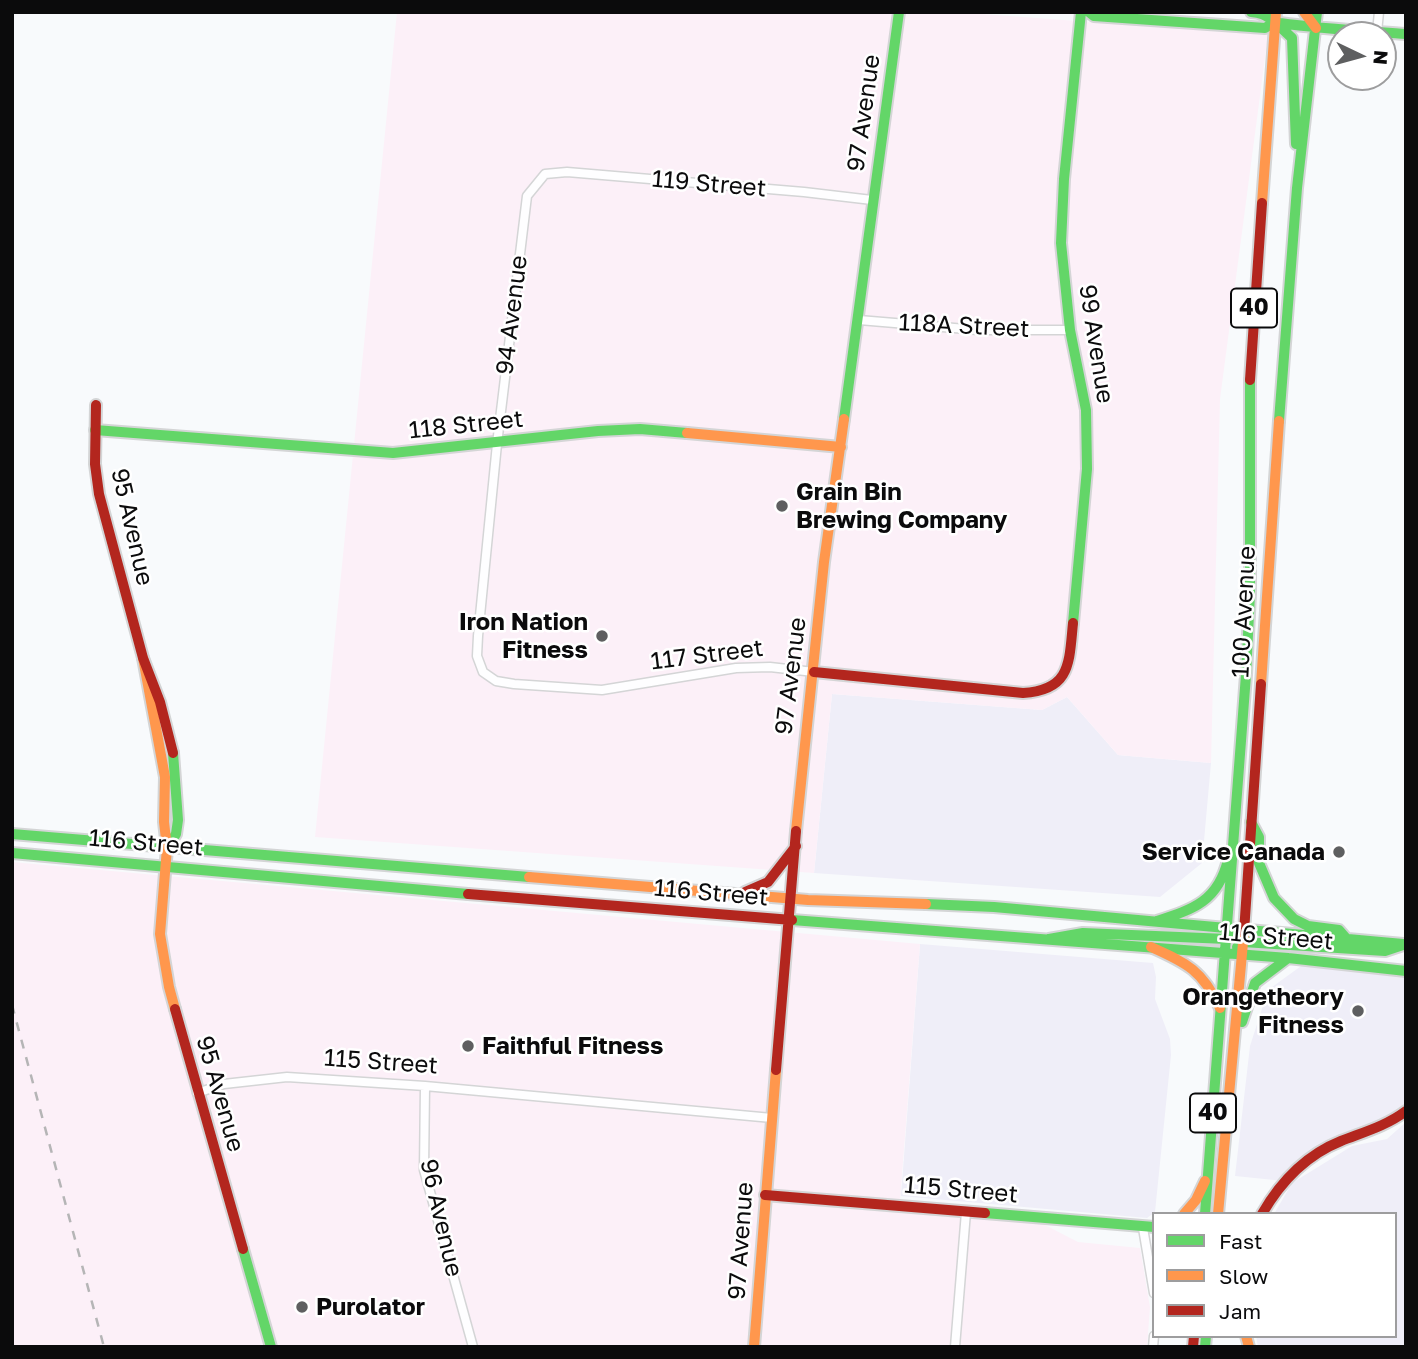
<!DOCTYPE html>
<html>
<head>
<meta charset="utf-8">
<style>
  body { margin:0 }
  #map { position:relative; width:1418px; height:1359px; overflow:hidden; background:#f8fafc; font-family:"Golos Text",sans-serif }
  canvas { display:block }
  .frame { position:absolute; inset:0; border:14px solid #0b0b0c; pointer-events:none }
  .legend { position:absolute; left:1152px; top:1212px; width:245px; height:126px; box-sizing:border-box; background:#fff; border:2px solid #9d9d9e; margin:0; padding:9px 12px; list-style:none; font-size:21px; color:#0b0b0c }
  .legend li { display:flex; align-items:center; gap:14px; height:35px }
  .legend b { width:35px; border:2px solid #9d9d9e }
  .north { position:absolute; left:1327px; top:21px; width:70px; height:70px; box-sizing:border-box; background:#fff; border:2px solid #9d9d9e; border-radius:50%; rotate:95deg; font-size:19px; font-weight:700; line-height:28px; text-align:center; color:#0b0b0c }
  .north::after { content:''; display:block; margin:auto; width:24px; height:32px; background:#5e5f60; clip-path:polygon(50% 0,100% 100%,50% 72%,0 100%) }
</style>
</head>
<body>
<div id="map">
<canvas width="1418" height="1359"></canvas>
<div class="frame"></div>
<ul class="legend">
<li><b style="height:9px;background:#63d668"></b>Fast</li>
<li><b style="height:9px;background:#ff974d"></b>Slow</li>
<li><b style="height:9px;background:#b3261e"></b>Jam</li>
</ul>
<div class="north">N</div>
</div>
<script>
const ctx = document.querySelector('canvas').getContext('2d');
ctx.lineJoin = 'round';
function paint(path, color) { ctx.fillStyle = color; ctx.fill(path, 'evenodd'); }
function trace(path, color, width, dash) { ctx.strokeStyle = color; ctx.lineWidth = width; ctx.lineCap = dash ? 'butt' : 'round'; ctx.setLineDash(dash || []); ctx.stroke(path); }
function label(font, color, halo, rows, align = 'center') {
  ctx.font = font + ' "Golos Text",sans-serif'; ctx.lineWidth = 5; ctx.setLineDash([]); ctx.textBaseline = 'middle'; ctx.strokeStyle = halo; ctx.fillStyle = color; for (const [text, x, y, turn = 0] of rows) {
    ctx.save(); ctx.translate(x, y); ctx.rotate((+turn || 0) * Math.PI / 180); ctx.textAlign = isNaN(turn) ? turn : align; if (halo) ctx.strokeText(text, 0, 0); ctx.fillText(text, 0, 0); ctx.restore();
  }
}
const commercial = new Path2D(`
  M832,694l210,16 25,-13 51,58 93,8 -9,100 -42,34 -346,-24z
  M920,944l233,19 3,14 -1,22 15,40 1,16 -16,157 -8,6 -246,-22z
  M1308,961l98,10v140l-64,30 -58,40 -49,-5 15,-130 18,-56z
  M1406,1122v225h-148l-2,-11h139v-122h-121l18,-31 60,-37 35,-7z`);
const industrial = new Path2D(`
  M397,12h558l313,23 -48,364 -9,364 -93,-8 -51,-58 -25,13 -210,-16 -18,179 -499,-36z
  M12,862l908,82 -21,269 144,11 35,18 62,6 10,59 -3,40h-1135z`);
const street = new Path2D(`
  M1377,32l2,-20
  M859,320l119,10h92
  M814,672l-44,-5 -34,1 -134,22 -88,-6 -18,-3 -13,-9 -6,-16 1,-20 19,-192 30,-248 18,-22 22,-2 237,20 68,8
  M425,1086l-1,84 49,177
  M197,1093l27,-9 63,-7 138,9 347,32
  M1143,1228l11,65
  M955,1347l11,-135
  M1153,1347l1,-11`);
const fast = new Path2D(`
  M1089,12l5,4 171,12 10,-6
  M1251,12c18,1 17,9 29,11 42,6 84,8 126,11
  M1275,22l17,16 4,106
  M844,419l55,-407
  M1279,421l18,-233 20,-176
  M95,430l298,23 205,-22 42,-2 47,4
  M1073,623l14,-154 -1,-59 -16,-80 -9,-87 3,-64 17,-167
  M1251,822l8,15v26l15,35 20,21 14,7 31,4 7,8
  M12,834l517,43
  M167,848l9,-14 2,-14 -5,-67
  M12,853l456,41
  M926,904l68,3 409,37
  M792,920l496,38 118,13
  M1157,921c37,-12 61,-20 71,-61
  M1049,939l34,-6 144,6 6,-3
  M1237,947l6,-5 142,9 21,-7
  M1242,1022l13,-39 33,-25
  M985,1213l169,14
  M1205,1214l41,-539 4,-81v-214
  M243,1249l28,98
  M1205,1347l1,-11`);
const slow = new Path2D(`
  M1304,12l12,16
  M1262,203l14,-191
  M687,433l154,14
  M143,658l22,119 -1,45 3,26 -7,86 9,53 6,22
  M1261,684l18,-263
  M796,831l28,-269 20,-143
  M529,877l279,23 118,4
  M1151,947c36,16 52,24 69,61
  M1184,1214l12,-14 9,-19
  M1218,1214l26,-282
  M1246,1336l3,11
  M754,1347l22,-277`);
const jam = new Path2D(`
  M1250,380l12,-177
  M96,405l-1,59 4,30 44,164 17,44 13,51
  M814,672l209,21c48,-3 46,-30 50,-70
  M745,892l23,-10 28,-36
  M468,894l324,26
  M1244,932l17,-248
  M175,1009l68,240
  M776,1070l20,-239
  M765,1195l220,18
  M1262,1214c19,-33 44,-59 79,-73 23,-9 45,-15 65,-30
  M1193,1347l1,-11`);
const rail = new Path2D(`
  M12,1005l92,342`);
const markers = [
  [782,506,7,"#5e5f60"],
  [602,636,7,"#5e5f60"],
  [1339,852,7,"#5e5f60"],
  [1358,1011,7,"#5e5f60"],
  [468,1046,7,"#5e5f60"],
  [302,1307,7,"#5e5f60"]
];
const shields = [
  [1254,308,46],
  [1213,1113,46]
];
const shieldNames = [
  ["40",1254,308],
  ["40",1213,1113]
];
const streetNames = [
  ["97 Avenue",864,113,-82],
  ["119 Street",709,184,5],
  ["94 Avenue",512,315,-83],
  ["118A Street",964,326,3],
  ["99 Avenue",1096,344,81],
  ["118 Street",466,425,-6],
  ["95 Avenue",132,527,77],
  ["100 Avenue",1244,612,-87],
  ["117 Street",707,655,-7],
  ["97 Avenue",791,676,-83],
  ["116 Street",146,843,5],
  ["116 Street",711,893,5],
  ["116 Street",1276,937,5],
  ["115 Street",381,1062,4],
  ["95 Avenue",220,1094,74],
  ["115 Street",961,1190,5],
  ["96 Avenue",441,1218,77],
  ["97 Avenue",741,1241,-86]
];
const poiNames = [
  ["Grain Bin",796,492],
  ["Brewing Company",796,520],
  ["Iron Nation",588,622,"right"],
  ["Fitness",588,650,"right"],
  ["Service Canada",1325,852,"right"],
  ["Orangetheory",1344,997,"right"],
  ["Fitness",1344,1025,"right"],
  ["Faithful Fitness",482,1046],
  ["Purolator",316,1307]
];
paint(commercial, '#efeef8');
paint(industrial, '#fcf0f8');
trace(street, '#d4d5d6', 11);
trace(fast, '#d4d5d6', 14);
trace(slow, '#d4d5d6', 14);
trace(jam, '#d4d5d6', 14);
trace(street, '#fefeff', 8);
trace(fast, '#63d668', 10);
trace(slow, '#ff974d', 10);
trace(jam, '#b3261e', 10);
trace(rail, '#b5b5b6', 2.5, [9, 9]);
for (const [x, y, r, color] of markers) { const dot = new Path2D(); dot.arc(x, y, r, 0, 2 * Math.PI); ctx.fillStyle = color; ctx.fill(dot); trace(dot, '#fff', 2.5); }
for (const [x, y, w] of shields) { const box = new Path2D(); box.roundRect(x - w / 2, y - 19.5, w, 39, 5); ctx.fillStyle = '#fff'; ctx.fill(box); trace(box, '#0b0b0c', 2); }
label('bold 23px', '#0b0b0c', null, shieldNames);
label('24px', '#0b0b0c', '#fff', streetNames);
label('bold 24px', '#0b0b0c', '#fff', poiNames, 'left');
</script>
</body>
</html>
